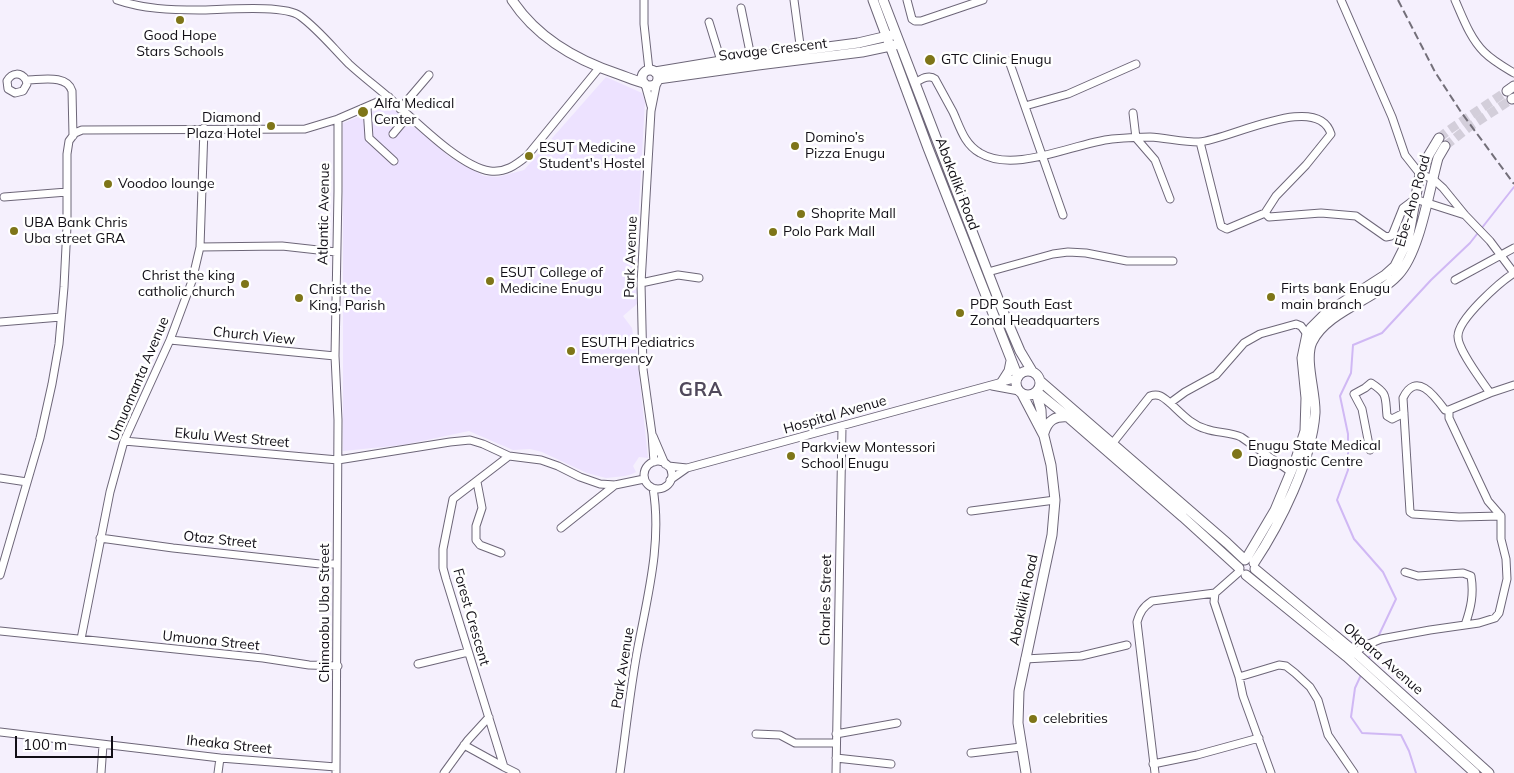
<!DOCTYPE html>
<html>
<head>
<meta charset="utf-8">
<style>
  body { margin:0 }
  #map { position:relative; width:1514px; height:773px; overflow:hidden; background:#f5f0fd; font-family:Mulish,sans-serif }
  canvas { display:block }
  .scale { position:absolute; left:15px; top:736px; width:98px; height:22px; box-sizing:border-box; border:2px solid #120f16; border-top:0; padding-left:6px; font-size:15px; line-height:18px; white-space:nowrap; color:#120f16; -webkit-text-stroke:4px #fff; paint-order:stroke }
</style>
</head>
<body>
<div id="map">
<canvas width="1514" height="773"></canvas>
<div class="scale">100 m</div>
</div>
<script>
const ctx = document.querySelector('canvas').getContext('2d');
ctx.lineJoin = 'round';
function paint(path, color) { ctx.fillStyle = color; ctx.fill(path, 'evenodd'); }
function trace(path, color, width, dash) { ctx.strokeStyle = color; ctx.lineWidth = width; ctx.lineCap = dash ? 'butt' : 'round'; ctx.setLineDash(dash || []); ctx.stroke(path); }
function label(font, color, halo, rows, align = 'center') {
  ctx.font = font + ' Mulish,sans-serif'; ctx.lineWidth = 5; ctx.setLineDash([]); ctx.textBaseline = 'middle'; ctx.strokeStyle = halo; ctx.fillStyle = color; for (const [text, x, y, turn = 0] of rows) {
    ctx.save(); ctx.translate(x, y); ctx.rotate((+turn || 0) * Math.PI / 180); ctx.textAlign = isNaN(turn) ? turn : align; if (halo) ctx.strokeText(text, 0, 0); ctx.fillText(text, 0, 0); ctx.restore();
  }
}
const built = new Path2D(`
  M606,77l36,16 3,9 -9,156 1,46 -14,12 9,12 6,37 10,93 -9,-1 -6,9 3,6 -4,2 -7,2 -19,2 -19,-5 -45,-21 -12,-3 -17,1 -44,-19 -66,14 -60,6v-328l43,-17 5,1 60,51 33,18 14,1 26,-7z`);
const stream = new Path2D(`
  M1378,637l18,-38 -13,-27 -29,-33 -17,-39 11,-30v-36l-8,-38 11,-23 2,-28 29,-12 49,-53 39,-37 44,-56
  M1368,660l7,-17
  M1361,675l-6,13 -4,29 11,16 39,2 8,16 7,22`);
const majorTunnel = new Path2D(`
  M1439,138l10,-8 58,-39
  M1445,146l23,-18 44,-29`);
const minor = new Path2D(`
  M117,0c26,9 54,10 82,10 21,0 86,-6 101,6 18,13 33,32 49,48 12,11 25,21 38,32 24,20 72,71 103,75 15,2 26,-6 37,-15l72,-88
  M644,0v24l5,46
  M794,0l7,52
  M907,0l5,19 3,2h6l62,-21
  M1341,0l51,117 13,38 15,19 13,5 10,9 22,27 25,26 24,32
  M1455,0c8,18 15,38 29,52 9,9 20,15 30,21
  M741,8l10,49
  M709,22l12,39
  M1009,61l54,154
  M26,80l1,4 -4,7 -8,2 -7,-4 -1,-8c5,-9 14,-9 19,-1 15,0 41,-6 46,11l1,45
  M915,83c6,-4 14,-9 20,-4 6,11 12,22 18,33 7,15 11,32 27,41 35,21 94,-10 132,-14 12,-1 26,-2 38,-2 16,1 33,5 49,5 30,-2 119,-51 132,-8l-25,31 -30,31 -11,17 -38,16 -6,-3 -21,-84
  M645,84l6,22
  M1025,106l43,-12 68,-30
  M367,107l2,31 25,23
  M400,109l29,-34
  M1133,113l3,25 19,22 15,39
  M393,134l15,-18
  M4,197l63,-5
  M1265,213l4,4 52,-4 35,3 30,21 5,-1 2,-3 10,-25 12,-9 50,16
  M200,247l82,-1 54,6
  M988,272l65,-18 15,-2 18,1 41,8h46
  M1455,280l59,-32
  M641,283l37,-8 21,3
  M0,322l61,-5
  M170,340l165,16
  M992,386l27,5
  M1490,393c-8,-12 -33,-44 -32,-57 0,-17 42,-54 56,-63
  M1170,403c11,10 21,22 36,26 11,4 24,3 35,8l50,35
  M1449,410h-4c-11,-15 -29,-39 -42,-12l7,114 3,2 46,3 42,-1
  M653,436l12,28
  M124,441l214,19 112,-18 20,-2 13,4 26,12 32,4 17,6 22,11 20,7 15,1 29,-6
  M1112,444l38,-48c9,-3 13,1 20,7l15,-11 31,-17 28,-32 16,-9 36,-10 5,2 6,8
  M1370,450l-8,-41 -8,-15 11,-6 6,-5c17,11 14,13 16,33l5,3 12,-6
  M509,456l-56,43 -10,50v19l3,11 58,188 12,6
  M644 475a14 14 0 1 1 28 0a14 14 0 1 1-28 0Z
  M654,462l-2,-28 -9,-65 -2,-86 10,-172 6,-30
  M668,466l19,2
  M0,478l27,4
  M670,480l17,-12 330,-90
  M477,482l5,26 -6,18v14l4,5 21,8
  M971,511l84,-11
  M561,528l54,-43
  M100,538l73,10 147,16h17
  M1240,571l-25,22 -1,9 25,75 4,19 28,77
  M1405,572l13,4 45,-3 8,3c3,18 0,32 -6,49
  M0,575l40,-137 12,-54 7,-40 5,-57 3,-61v-72l2,-13 6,-8 7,-3 223,-1 33,-10 51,-22
  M0,631l263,27 46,7 29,1
  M81,639l29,-147 14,-51 46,-101 22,-59 8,-34 4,-119
  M1352,655l12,-9 17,-7 49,-9 49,-7 16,-5 4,-5 8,-34 -1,-20 -5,-20v-23l-13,-15 -39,-83v-8l41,-17 24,-8
  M1025,659l56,-3 46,-11
  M418,664l50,-12
  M1239,677l40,-12 7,1 9,7 15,14 8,13 10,35 26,38
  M0,732l220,26 116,9
  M756,734l24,1 15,8h41
  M836,734l61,-11
  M464,745l40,22
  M971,753l50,-6
  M836,758l55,6
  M1153,764l44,-9 62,-17
  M101,773l2,-28
  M218,773l2,-15
  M336,773l2,-353 -3,-64 3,-165v-72
  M444,773l24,-33 21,-23
  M620,773c6,-42 10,-84 18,-126 10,-53 24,-105 15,-159
  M836,773l6,-346
  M1155,773l-18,-151c3,-10 6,-15 15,-21l63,-8`);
const major = new Path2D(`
  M512,0c25,38 64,60 106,74 9,3 17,7 26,9
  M873,0l55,148 90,229
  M883,0l119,309 18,42 12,20
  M642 78a8 8 0 1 1 16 0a8 8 0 1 1-16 0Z
  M655,72l66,-11 137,-18 34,-8
  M658,79l100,-14 104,-13 33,-7
  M1507,91l7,-5
  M1512,99l2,-1
  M1016 383a12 12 0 1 1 24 0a12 12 0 1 1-24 0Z
  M1040,381l187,162 18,17
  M1002,382l7,-11 2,-10
  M1037,392l31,25 115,100 56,51
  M1036,393l5,17 1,22
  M1022,394l22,42 7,29 4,35 -3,35 -33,156 -1,32 8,50
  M1044,433c4,-13 11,-17 24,-16
  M1246,559l29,-49 20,-48 10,-31 1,-33 -4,-40 5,-24 4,-6 15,-15 59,-38 10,-9 13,-26 12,-66 7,-16 12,-20
  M1254,563c26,-39 58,-103 61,-150 1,-20 -11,-53 -3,-71 15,-31 63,-42 86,-67 22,-23 31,-85 40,-117l7,-12
  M1255,569l101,84 133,120
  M1246,575l101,82 128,116`);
const rail = new Path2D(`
  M1398,0l37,72 26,40 53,72`);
const markers = [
  [180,20,5,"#7e7518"],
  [930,60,6,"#7e7518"],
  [363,112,6,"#7e7518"],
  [271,126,5,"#7e7518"],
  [795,146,5,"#7e7518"],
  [529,156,5,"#7e7518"],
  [108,184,5,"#7e7518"],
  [801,214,5,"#7e7518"],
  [14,231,5,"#7e7518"],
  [773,232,5,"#7e7518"],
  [490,281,5,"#7e7518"],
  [245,284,5,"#7e7518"],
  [1271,297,5,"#7e7518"],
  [299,298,5,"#7e7518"],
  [960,313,5,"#7e7518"],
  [571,351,5,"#7e7518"],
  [1237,454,6,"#7e7518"],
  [791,456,5,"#7e7518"],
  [1033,719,5,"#7e7518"]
];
const poiNames = [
  ["Good Hope",180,36,"center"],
  ["Stars Schools",180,52,"center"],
  ["GTC Clinic Enugu",941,60],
  ["Alfa Medical",374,104],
  ["Center",374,120],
  ["Diamond",261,118,"right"],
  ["Plaza Hotel",261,134,"right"],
  ["Domino’s",805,138],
  ["Pizza Enugu",805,154],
  ["ESUT Medicine",539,148],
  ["Student's Hostel",539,164],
  ["Voodoo lounge",118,184],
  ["Shoprite Mall",811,214],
  ["UBA Bank Chris",24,223],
  ["Uba street GRA",24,239],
  ["Polo Park Mall",783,232],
  ["ESUT College of",500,273],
  ["Medicine Enugu",500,289],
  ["Christ the king",235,276,"right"],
  ["catholic church",235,292,"right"],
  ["Firts bank Enugu",1281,289],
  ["main branch",1281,305],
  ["Christ the",309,290],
  ["King, Parish",309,306],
  ["PDP South East",970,305],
  ["Zonal Headquarters",970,321],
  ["ESUTH Pediatrics",581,343],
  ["Emergency",581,359],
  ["Enugu State Medical",1248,446],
  ["Diagnostic Centre",1248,462],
  ["Parkview Montessori",801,448],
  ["School Enugu",801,464],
  ["celebrities",1043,719]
];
const streetNames = [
  ["Savage Crescent",773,50,-7],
  ["Abakaliki Road",957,184,69],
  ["Ebe-Ano Road",1413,201,-74],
  ["Atlantic Avenue",324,214,-89],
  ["Park Avenue",631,257,-88],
  ["Church View",254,336,6],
  ["Umuomanta Avenue",139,379,-67],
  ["Hospital Avenue",835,415,-16],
  ["Ekulu West Street",232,438,5],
  ["Otaz Street",220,540,6],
  ["Charles Street",826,600,-89],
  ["Abakiliki Road",1024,600,-78],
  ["Chimaobu Uba Street",325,613,-90],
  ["Forest Crescent",471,617,74],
  ["Umuona Street",211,641,6],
  ["Okpara Avenue",1383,659,41],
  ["Park Avenue",623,668,-81],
  ["Iheaka Street",229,745,6]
];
const districtNames = [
  ["GRA",701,390]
];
paint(built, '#ede2ff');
trace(stream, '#d0b8f4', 2);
trace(majorTunnel, '#d3ceda', 9, [9, 4.5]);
trace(minor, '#6d6678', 9);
trace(major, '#6d6678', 11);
trace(minor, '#fff', 7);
trace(major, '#fff', 9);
trace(rail, '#736f79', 2, [8, 4]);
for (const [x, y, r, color] of markers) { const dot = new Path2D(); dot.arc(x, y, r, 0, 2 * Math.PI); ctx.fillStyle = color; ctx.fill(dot); trace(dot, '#fff', 2); }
label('14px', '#120f16', '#fff', poiNames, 'left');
label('14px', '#120f16', '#fff', streetNames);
ctx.letterSpacing = '1px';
label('bold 19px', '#50495b', '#fff', districtNames);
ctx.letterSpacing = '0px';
</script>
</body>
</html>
